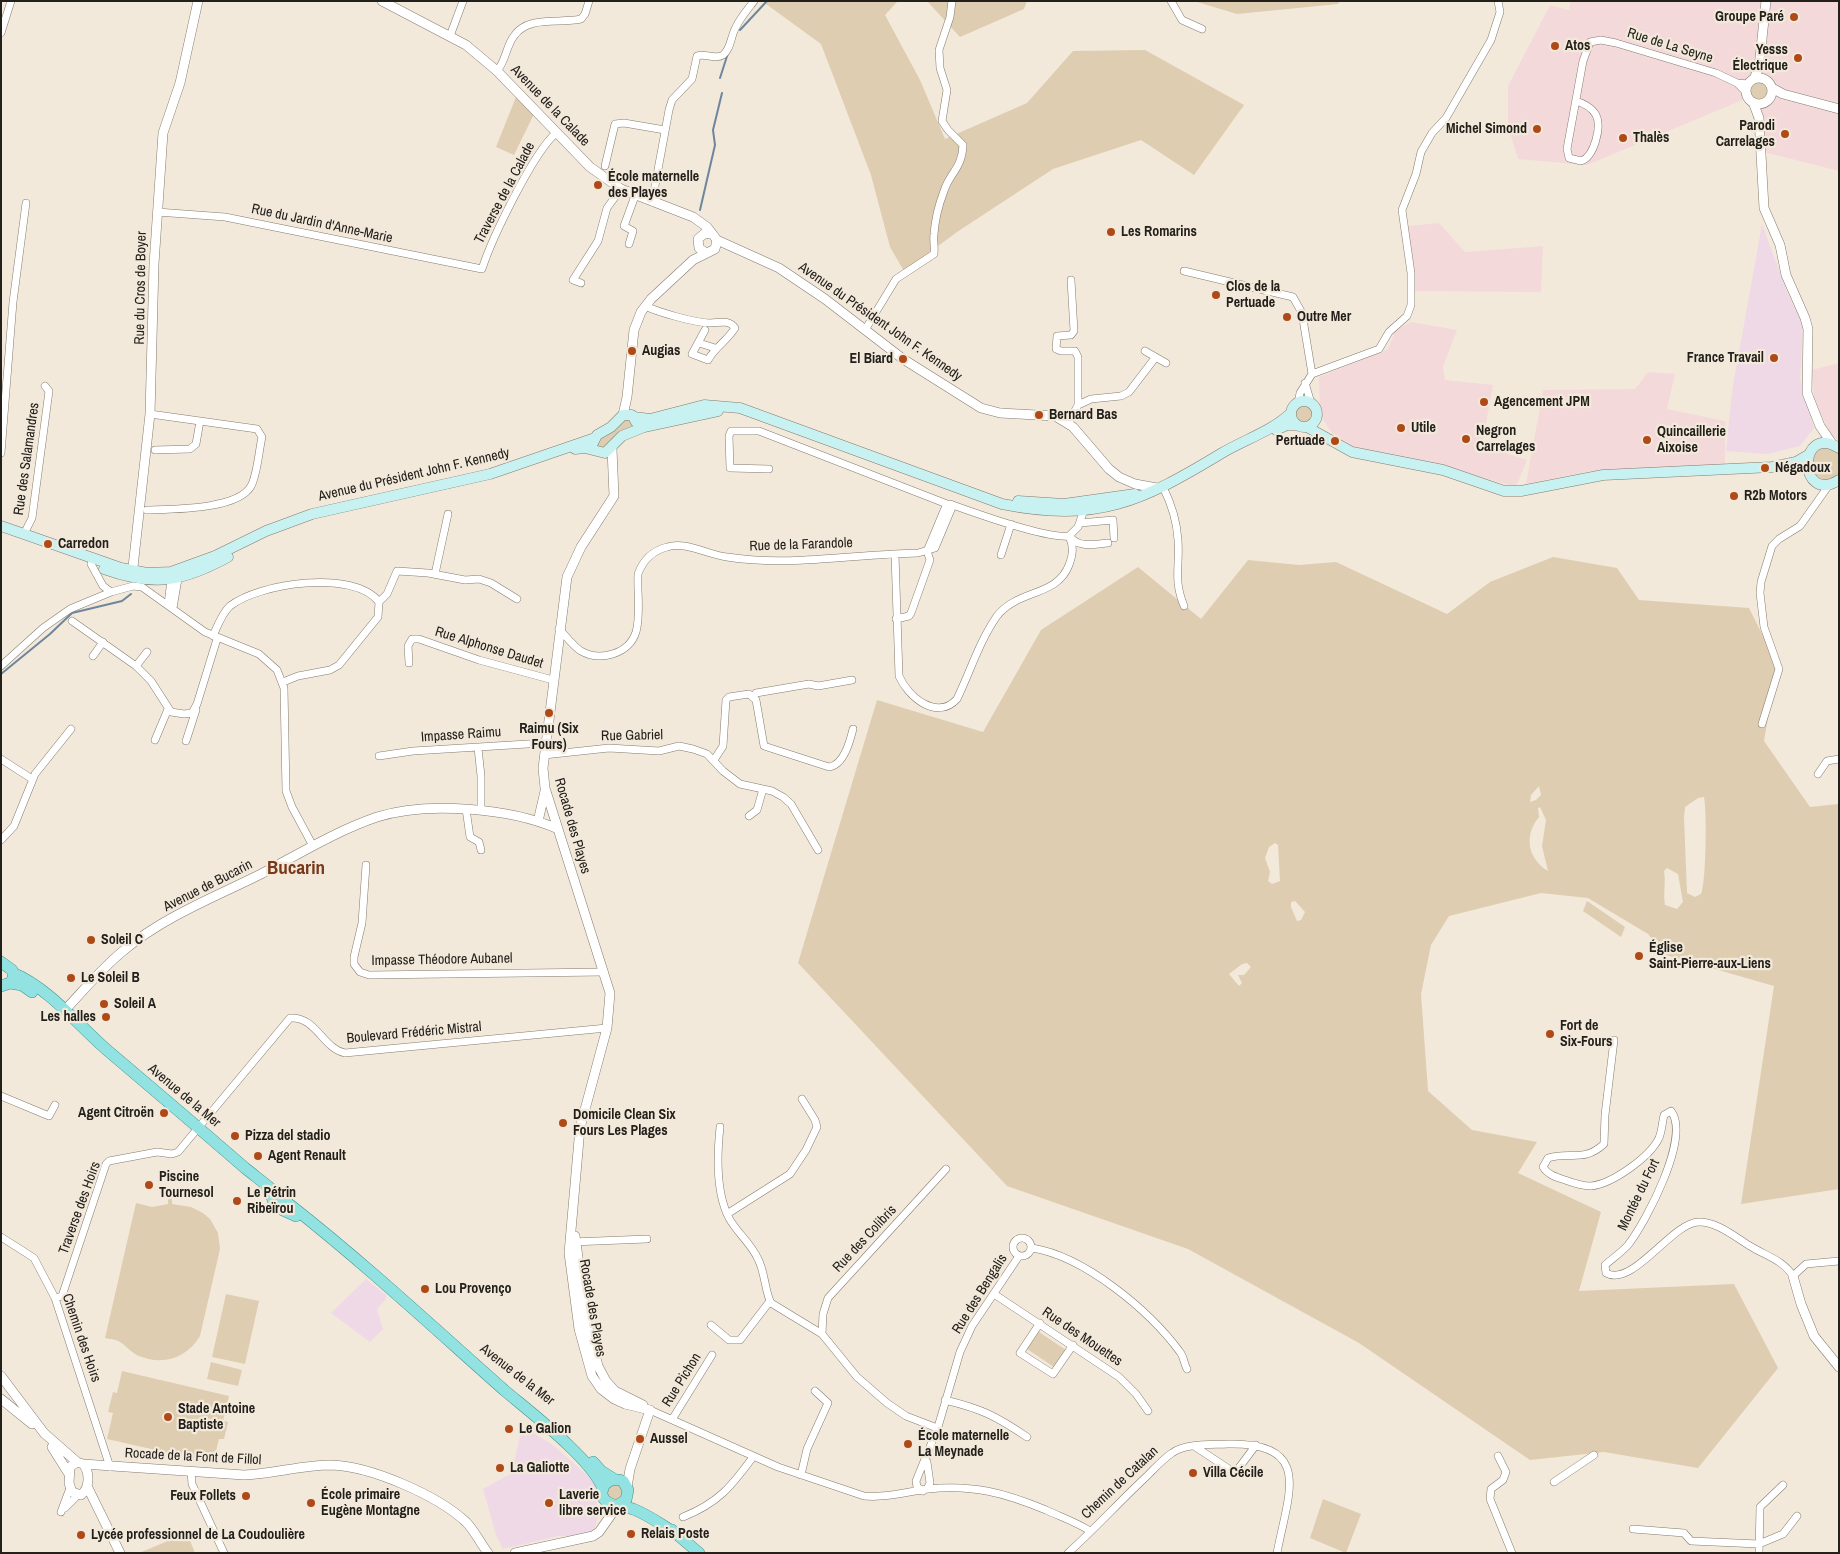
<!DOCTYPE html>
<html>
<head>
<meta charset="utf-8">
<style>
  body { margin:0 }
  #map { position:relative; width:1840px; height:1554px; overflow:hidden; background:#f2e9db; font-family:"Archivo Narrow",sans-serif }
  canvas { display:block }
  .frame { position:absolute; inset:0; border:2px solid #23201b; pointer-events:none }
</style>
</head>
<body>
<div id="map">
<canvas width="1840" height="1554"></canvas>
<div class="frame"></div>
</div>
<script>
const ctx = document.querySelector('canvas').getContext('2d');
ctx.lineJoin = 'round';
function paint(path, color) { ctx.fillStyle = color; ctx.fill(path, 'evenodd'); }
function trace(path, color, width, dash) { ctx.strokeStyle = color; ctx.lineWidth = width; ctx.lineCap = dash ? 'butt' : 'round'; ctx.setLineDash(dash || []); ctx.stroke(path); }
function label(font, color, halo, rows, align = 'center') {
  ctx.font = font + ' "Archivo Narrow",sans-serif'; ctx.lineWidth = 4.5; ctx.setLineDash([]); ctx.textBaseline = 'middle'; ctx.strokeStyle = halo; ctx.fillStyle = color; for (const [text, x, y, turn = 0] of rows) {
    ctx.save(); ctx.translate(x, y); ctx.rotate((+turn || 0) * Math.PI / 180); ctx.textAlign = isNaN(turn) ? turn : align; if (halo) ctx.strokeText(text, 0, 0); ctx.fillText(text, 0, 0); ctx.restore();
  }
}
const commercial = new Path2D(`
  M1762,224l25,68 16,34 -3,53 14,49 -14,18 -33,8 -41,-3 6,-60z
  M366,1279l20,16v4l-9,10 6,20 -13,13 -39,-29z
  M532,1432l21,13 35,31 7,9 3,32 -4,13 -14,6h-21l-56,13 -7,-14 -13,-46 29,-16 8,-38z`);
const industrial = new Path2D(`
  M1571,1h268v170l-83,-21 -4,-41 -7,-10 -158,66 -69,-6 -10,-32v-41l42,-81 19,5z
  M1439,223l26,29 78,-6 -2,46 -126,-1 -7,-65z
  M1411,322l46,8 -14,37 2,13 48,5 -11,60 45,15 -11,27 -83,-23 -79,-17 -22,-14 -12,-18 -1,-38 69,-28 7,-18z
  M1839,363v78l-9,-6 -16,-37 -2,-28z
  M1648,372l27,2 -8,35 58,12v46l-134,4 -65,13 17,-94 92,-1z`);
const green = new Path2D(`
  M762,1h136l-13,14 35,65 25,59 82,-36 46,-52 72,-1 99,55 -50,70 -53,-35 -88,29 -96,63 -53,39 -14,-24 -19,-72 -50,-131z
  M927,1h100l-3,8 -64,28z
  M1194,1h146l-2,3 -101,10z
  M1746 91a13 13 0 1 1 26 0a13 13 0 1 1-26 0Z
  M516,97l18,17 -20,41 -18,-8z
  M1291 414a13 13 0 1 1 26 0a13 13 0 1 1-26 0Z
  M623,415l14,9 -39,28 -4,-13z
  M1814,448h25v32l-14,5 -15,-9z
  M1553,557l64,11 22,32 110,8 28,56 -13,77 46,66 29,-3v385l-98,15 33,-218 -108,-31 -18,-21 -60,-36 -47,-5 -92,23 -18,29 -10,49 7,97 44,39 65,12 -19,31 83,39 -22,79 155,-7 44,84 -80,100 -94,-16 -74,8 -171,-117 -171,-94 -181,-63 -209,-223 79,-263 106,32 58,-102 97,-63 63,52 47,-59 51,5 37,-3 111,52 43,-32zM1539,786l2,9 -5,5 -6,2 1,-7zM1704,797c3,15 2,85 -3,97l-6,3 -8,-4 -3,-76 1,-10 13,-9zM1540,807l6,13 -4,26 6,25c-21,-13 -24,-36 -9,-54l-1,-9zM1275,843l3,2 2,36 -8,3 -4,-3 2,-9 -5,-14 4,-11zM1667,868l11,6 5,28 -6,7 -12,-4c-2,-12 1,-22 -1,-34zM1295,901l10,11 -4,8 -4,1 -6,-14v-5zM1247,963l4,4 -7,8h-6l4,8 -3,3 -10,-12 13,-10z
  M1587,901l38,26 -4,10 -38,-26z
  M168,1198h4v6l19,3 12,6 7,6 8,14 2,16 -20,87c-13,22 -37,30 -61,20 -8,-3 -12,-10 -19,-14 -4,-3 -11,-3 -15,-4l31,-135 16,4 16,-3z
  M226,1294l33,7 -14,63 -33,-7z
  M1036,1330l33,22 -12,17 -33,-22z
  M211,1362l31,8 -4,16 -31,-7z
  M122,1371l107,25 -6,25 5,1 -4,17h-5l-6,24 -106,-24 6,-26 -5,-1 5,-20 4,1z
  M610,1480l18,10 -13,15 -12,-16z
  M1323,1499l38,15 -15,39 -36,-15z
  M187,1533l8,20h-56z`);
const stream = new Path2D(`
  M740,30l27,-29
  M720,78l8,-25
  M700,210l15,-65 -2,-15 9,-37
  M1,674l49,-40 22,-21 50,-12 9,-7`);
const minor = new Path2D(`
  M1171,1l11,19 20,9
  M1,33l10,-32
  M450,36l13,-35
  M497,71c9,-10 9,-25 17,-35 14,-21 46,-12 67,-17l4,-5 4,-13
  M1746,92l-9,-9 11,1
  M1576,101c7,2 16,7 20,14 6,12 -2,42 -15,46l-12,-3 -2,-9 16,-88 7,-19 11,-2 15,3 100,30 21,10
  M605,166l10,-42 9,-1 41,7
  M652,202l17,-92 3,-10 20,-21 5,-23c8,-3 19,4 26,-1 8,-6 8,-20 13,-28 4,-9 12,-18 18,-26
  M157,212l68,5 257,52c10,-31 51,-116 74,-136
  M629,244l4,-13 -9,-5 11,-30
  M1184,271l109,26 9,16 10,61
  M581,283l-8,-3 25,-39 9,-33 14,-19
  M645,306c13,6 50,17 65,17 9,0 19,-4 25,5 -8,13 -20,19 -27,32l-16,-6 13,-24
  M865,330l31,-51 38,-25c1,-7 -1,-13 0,-20 1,-14 5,-30 10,-43 6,-19 18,-22 19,-46l-15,-15 -6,-9 5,-31 -7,-22 -1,-18 11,-33 2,-16
  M699,343l16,5
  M1145,351l21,12
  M1305,383l6,20
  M1298,403l2,-10 12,-19 67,-25 10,-17 18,-16 4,-11v-32l-9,-63 14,-36 5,-22 11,-19 14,-15 45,-78 9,-28 -2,-11
  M1078,405l13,-6 30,-3 8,-4 26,-34
  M1068,424l10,-19v-48l-3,-6h-14l-5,-2 1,-13 14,-1 3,-4 -3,-51
  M155,450l35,-1 6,-5 4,-23
  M1,453l12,-151 13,-99
  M769,469l-39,-1 -1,-32 2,-5h28l188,73
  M1163,487c8,16 14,36 15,53 2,27 -5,39 6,66
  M147,510c24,-1 91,0 104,-24 6,-10 8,-36 11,-49l-5,-8 -107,-15
  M1080,523l33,-3 1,18
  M24,534l8,-16 17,-127 -4,-5
  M1069,536l9,-9 6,-17
  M1071,538c10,10 24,6 37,5
  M927,551l18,-43 5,-4c25,9 96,35 119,32
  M895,554l4,122c9,21 38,45 58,23 13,-27 23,-59 40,-83 21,-27 60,-19 72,-51 4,-11 5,-18 0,-29
  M1001,555l10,-31
  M91,564l12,22 8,6
  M435,574l13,-60
  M168,604l3,-24 4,-4
  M173,608l5,-29 -3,-3
  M896,619l13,-3 2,-3 19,-53 -3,-9
  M72,621l64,45 15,15 20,31 13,2 8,-1 5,-9 20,-65
  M559,629c7,7 14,17 22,22 19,11 48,3 55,-19 5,-18 1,-39 2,-58 5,-14 14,-23 29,-27 19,-6 41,8 60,10 62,10 128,-3 191,-4l17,-5 18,-43
  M213,636c4,-9 9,-23 17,-30 29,-23 124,-37 149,-4l8,-8 10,-23 31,2 37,7 14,-1 12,4 26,16
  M93,656l10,-14
  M409,663l-1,-17 4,-7h7l60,21 74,20
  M1,666l42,-38 27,-19 41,-17 22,-6 9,1 63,45 54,22 18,16 7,18 2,103 6,16 21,39
  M136,666l11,-14
  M283,682l15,-6 32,-6 9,-5 39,-48 1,-15
  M754,696l2,-3 53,-9 9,2 34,-6
  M1762,724l17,-55 -15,-42 -4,-34 1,-11 11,-36 7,-7 21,-13 29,-41
  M155,740l13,-31
  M186,741l10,-31
  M478,748l3,28v33
  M544,755l65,-7 50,3 20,-5 14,3 14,5 16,17 17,13 32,7 11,6 8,7 27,46
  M379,756l34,-5 131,-8
  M1,759l31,20
  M714,760l9,-14 3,-46 3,-3 20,-3 7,6 8,46 65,21c15,-2 21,-26 24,-38
  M1818,774l9,-13 12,-2
  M466,809l4,28 9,5 2,8
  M749,816l8,-6 6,-21
  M1,840l13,-14 21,-52 36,-45
  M366,865l-4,58 -8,34v7l6,8 9,3 235,-3
  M1614,1040l-9,75 -1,29c-21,19 -33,7 -56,14l-5,9c5,8 13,10 22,13 8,3 18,6 26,6 21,-2 59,-29 68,-48 3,-7 3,-15 5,-23l7,-4c20,26 -25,111 -43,134 -6,7 -15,13 -23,20l1,8c27,15 66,-51 93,-51 19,0 36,15 51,24 16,10 33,14 43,30l13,-12 33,-3
  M1,1096l48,20 6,-11
  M720,1127c-3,28 -4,66 9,91 8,15 22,25 29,41 7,13 7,33 13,44l51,31 35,43 30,26 19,13 31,12
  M727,1214l63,-40 16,-24 11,-23 -2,-7 -13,-21
  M1,1237l33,21 21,40 55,169
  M1013 1247a9 9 0 1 1 18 0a9 9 0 1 1-18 0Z
  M572,1242l75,-3
  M1032,1248c52,8 117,62 148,104 4,5 4,12 7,17
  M994,1294l125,83 17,17 12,17
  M55,1298l7,-2 44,-132 3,-3 48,-9 15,2 6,-2 112,-134c26,-2 33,31 55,35l262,-25
  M1040,1323l-20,30 33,21 20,-29
  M711,1325l18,15h11l30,-39
  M822,1334l1,-20 5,-16 118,-129
  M945,1400c37,9 51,16 82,37
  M650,1410l128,57 86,29c22,2 42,-4 64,-7 44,-5 77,4 118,21 15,7 30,12 44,21
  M673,1418l39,-63
  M1194,1446l41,27 21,-28
  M1498,1456l8,16 -3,8 -12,9 -1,10 22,54
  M927,1462l3,21 -3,6
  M191,1472l1,12 32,69
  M801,1475l6,-26 21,-46 -13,-12
  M1554,1482l40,-27
  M923,1491l-6,-4 -1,-6 22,-54 22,-75 12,-26 47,-70
  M65,1508l13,-13
  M61,1512l9,-24
  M683,1517c35,-14 48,-30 70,-60
  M1633,1529l51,4 7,8 68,3 24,-10 14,-18
  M1068,1553c27,-24 52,-52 79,-77 8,-8 16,-17 25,-23 14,-10 40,-8 56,-9 86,-2 60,50 49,109
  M1759,1553l1,-46 23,-22`);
const tertiary = new Path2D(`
  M382,1l84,44 31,26 93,96 31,22 72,28 14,10 10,13 62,28 46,31 78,60 78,49 19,5 55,3 18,11 36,42 10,8 16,7 22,4
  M1746 91a13 13 0 1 1 26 0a13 13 0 1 1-26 0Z
  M1754,79l5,-12 7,-66
  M1772,88l11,6 56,15
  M1753,102l6,16 5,90 16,37 6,30 19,43 3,11 -1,64 13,33 13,19
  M706,253l-7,-5 -1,-9 7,-6 6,1
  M623,415l4,-18 7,-67 7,-18 10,-13 42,-39 22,-11 2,-9
  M612,449l2,47 -33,51 -14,30 -24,191 2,20 65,205 -3,35 -27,100 -11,125 10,76 13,47 9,13 13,10 11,5 25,6
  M132,576l18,-162 4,-150 9,-131 17,-50 18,-82
  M539,817l6,-26
  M65,1010c19,-20 36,-41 58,-59 40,-34 92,-54 138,-77 38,-20 75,-43 116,-57 50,-16 133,-9 181,12
  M575,1236l13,92 10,38 8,15 9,10 28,14
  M1793,1276l8,28 13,32 25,31
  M1,1376l43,57 33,29
  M1,1399l31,25
  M52,1447l17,27
  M77,1462l6,2c7,8 7,24 -2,31l-9,-3 -3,-9 1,-16z
  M83,1464l161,11c29,-1 58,-10 87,-10 39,1 106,30 135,57 9,9 14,21 22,31
  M87,1486l33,67
  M627,1487l3,-18 20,-59
  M515,1553l78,-17 6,-4 19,-27`);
const secondary = new Path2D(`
  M1291 414a13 13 0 1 1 26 0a13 13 0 1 1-26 0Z
  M634,417l16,2 54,-14 36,3 262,96c96,19 139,-2 220,-51 22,-13 50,-22 69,-40
  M1307,427l45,25 91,18 61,21h17l82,-16 169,-8 24,-5 12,-7
  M1276,430l11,-5h9
  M593,443l4,-8 14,-8 12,-12h9l4,7
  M1839,448c-42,-26 -41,58 0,32
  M575,449l10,-1 20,5 17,-17 22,-9 74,-16
  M1018,501l46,3 71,-10
  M1,526l120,42 26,5 24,-1 44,-16 51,-25 46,-17 178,-40 105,-36
  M104,569c50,18 78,13 124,-12`);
const primary = new Path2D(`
  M1,962l11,8 2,7 -4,6 -9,3
  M13,973c36,15 65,52 94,77 46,39 92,78 138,118 15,12 30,23 44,36 74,58 144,123 215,186 26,22 88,69 99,99
  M10,983l12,2 10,7
  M265,1187l8,12 1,7 22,10
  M593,1462l8,9 13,8
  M618,1505l8,-5 2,-10 -5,-9c-12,-5 -27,5 -19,18 6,8 20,7 29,10 16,6 30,17 44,25
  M672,1530l27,23`);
const markers = [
  [1794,17,5,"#af4a18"],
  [1555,46,5,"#af4a18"],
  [1798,58,5,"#af4a18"],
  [1537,129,5,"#af4a18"],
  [1785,134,5,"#af4a18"],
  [1623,138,5,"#af4a18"],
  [598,185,5,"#af4a18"],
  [1111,232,5,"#af4a18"],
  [1216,295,5,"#af4a18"],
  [1287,317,5,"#af4a18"],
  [632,351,5,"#af4a18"],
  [1774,358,5,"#af4a18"],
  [903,359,5,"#af4a18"],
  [1484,402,5,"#af4a18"],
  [1039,415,5,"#af4a18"],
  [1401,428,5,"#af4a18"],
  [1466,439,5,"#af4a18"],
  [1647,440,5,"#af4a18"],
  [1335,441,5,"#af4a18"],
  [1765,468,5,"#af4a18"],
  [1734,496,5,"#af4a18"],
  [48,544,5,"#af4a18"],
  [549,713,5,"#af4a18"],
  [91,940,5,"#af4a18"],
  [1639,956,5,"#af4a18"],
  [71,978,5,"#af4a18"],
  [104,1004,5,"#af4a18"],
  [106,1017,5,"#af4a18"],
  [1550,1034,5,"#af4a18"],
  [164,1113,5,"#af4a18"],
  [563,1123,5,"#af4a18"],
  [235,1136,5,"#af4a18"],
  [258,1156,5,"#af4a18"],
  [149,1185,5,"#af4a18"],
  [237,1201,5,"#af4a18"],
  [425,1289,5,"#af4a18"],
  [168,1417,5,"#af4a18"],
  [509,1429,5,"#af4a18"],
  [640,1439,5,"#af4a18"],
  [908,1444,5,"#af4a18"],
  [500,1468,5,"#af4a18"],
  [1193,1473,5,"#af4a18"],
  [246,1496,5,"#af4a18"],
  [311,1503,5,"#af4a18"],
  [549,1503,5,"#af4a18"],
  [631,1534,5,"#af4a18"],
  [81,1535,5,"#af4a18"]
];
const poiNames = [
  ["Groupe Paré",1784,17,"right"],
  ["Atos",1565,46],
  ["Yesss",1788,50,"right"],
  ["Électrique",1788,66,"right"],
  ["Parodi",1775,126,"right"],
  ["Carrelages",1775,142,"right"],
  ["Michel Simond",1527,129,"right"],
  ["Thalès",1633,138],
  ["École maternelle",608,177],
  ["des Playes",608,193],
  ["Les Romarins",1121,232],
  ["Clos de la",1226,287],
  ["Pertuade",1226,303],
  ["Outre Mer",1297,317],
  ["Augias",642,351],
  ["France Travail",1764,358,"right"],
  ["El Biard",893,359,"right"],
  ["Agencement JPM",1494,402],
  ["Bernard Bas",1049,415],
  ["Utile",1411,428],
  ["Negron",1476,431],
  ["Carrelages",1476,447],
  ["Quincaillerie",1657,432],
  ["Aixoise",1657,448],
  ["Pertuade",1325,441,"right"],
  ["Négadoux",1775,468],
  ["R2b Motors",1744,496],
  ["Carredon",58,544],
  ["Raimu (Six",549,729,"center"],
  ["Fours)",549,745,"center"],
  ["Soleil C",101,940],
  ["Église",1649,948],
  ["Saint-Pierre-aux-Liens",1649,964],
  ["Le Soleil B",81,978],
  ["Soleil A",114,1004],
  ["Les halles",96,1017,"right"],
  ["Fort de",1560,1026],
  ["Six-Fours",1560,1042],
  ["Agent Citroën",154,1113,"right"],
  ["Domicile Clean Six",573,1115],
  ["Fours Les Plages",573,1131],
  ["Pizza del stadio",245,1136],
  ["Agent Renault",268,1156],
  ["Piscine",159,1177],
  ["Tournesol",159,1193],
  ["Le Pétrin",247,1193],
  ["Ribeïrou",247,1209],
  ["Lou Provenço",435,1289],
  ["Stade Antoine",178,1409],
  ["Baptiste",178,1425],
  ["Le Galion",519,1429],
  ["École maternelle",918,1436],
  ["La Meynade",918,1452],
  ["Aussel",650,1439],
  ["La Galiotte",510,1468],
  ["Villa Cécile",1203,1473],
  ["École primaire",321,1495],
  ["Eugène Montagne",321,1511],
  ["Laverie",559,1495],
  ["libre service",559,1511],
  ["Feux Follets",236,1496,"right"],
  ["Relais Poste",641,1534],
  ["Lycée professionnel de La Coudoulière",91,1535]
];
const streetNames = [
  ["Rue de La Seyne",1670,46,17],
  ["Avenue de la Calade",550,106,46],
  ["Traverse de la Calade",505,193,-62],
  ["Rue du Jardin d'Anne-Marie",322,224,12],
  ["Rue du Cros de Boyer",141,288,-89],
  ["Avenue du Président John F. Kennedy",880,322,35],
  ["Rue des Salamandres",27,459,-82],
  ["Avenue du Président John F. Kennedy",414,475,-13],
  ["Rue de la Farandole",801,545,-2],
  ["Rue Alphonse Daudet",489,648,17],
  ["Impasse Raimu",461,735,-4],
  ["Rue Gabriel",632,736,-1],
  ["Rocade des Playes",572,826,74],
  ["Avenue de Bucarin",208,886,-27],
  ["Impasse Théodore Aubanel",442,960,-1],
  ["Boulevard Frédéric Mistral",414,1033,-5],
  ["Avenue de la Mer",184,1096,40],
  ["Montée du Fort",1639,1195,-64],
  ["Traverse des Hoirs",80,1208,-70],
  ["Rue des Colibris",865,1239,-47],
  ["Rue des Bengalis",980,1294,-58],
  ["Rocade des Playes",592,1308,80],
  ["Rue des Mouettes",1082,1337,34],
  ["Chemin des Hoirs",81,1338,71],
  ["Avenue de la Mer",517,1375,38],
  ["Rue Pichon",682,1380,-58],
  ["Rocade de la Font de Fillol",193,1457,3],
  ["Chemin de Catalan",1120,1483,-43]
];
const districtNames = [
  ["Bucarin",296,869]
];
paint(commercial, '#f0d9e6');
paint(industrial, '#f4d9db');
paint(green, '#decdb0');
trace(stream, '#6e869c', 2);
trace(minor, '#837b6e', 8);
trace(tertiary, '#837b6e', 10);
trace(secondary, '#837b6e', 11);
trace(primary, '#3c9290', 12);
trace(minor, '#fff', 7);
trace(tertiary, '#fff', 9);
trace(secondary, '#c8f1f1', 10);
trace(primary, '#92e2e2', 11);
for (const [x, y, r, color] of markers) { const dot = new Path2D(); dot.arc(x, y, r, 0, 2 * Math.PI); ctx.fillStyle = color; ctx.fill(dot); trace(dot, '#f2e9db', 2); }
label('bold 14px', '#23201b', '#f2e9db', poiNames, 'left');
label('14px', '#23201b', '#f2e9db', streetNames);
label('bold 19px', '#78381a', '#f2e9db', districtNames);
</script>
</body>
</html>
